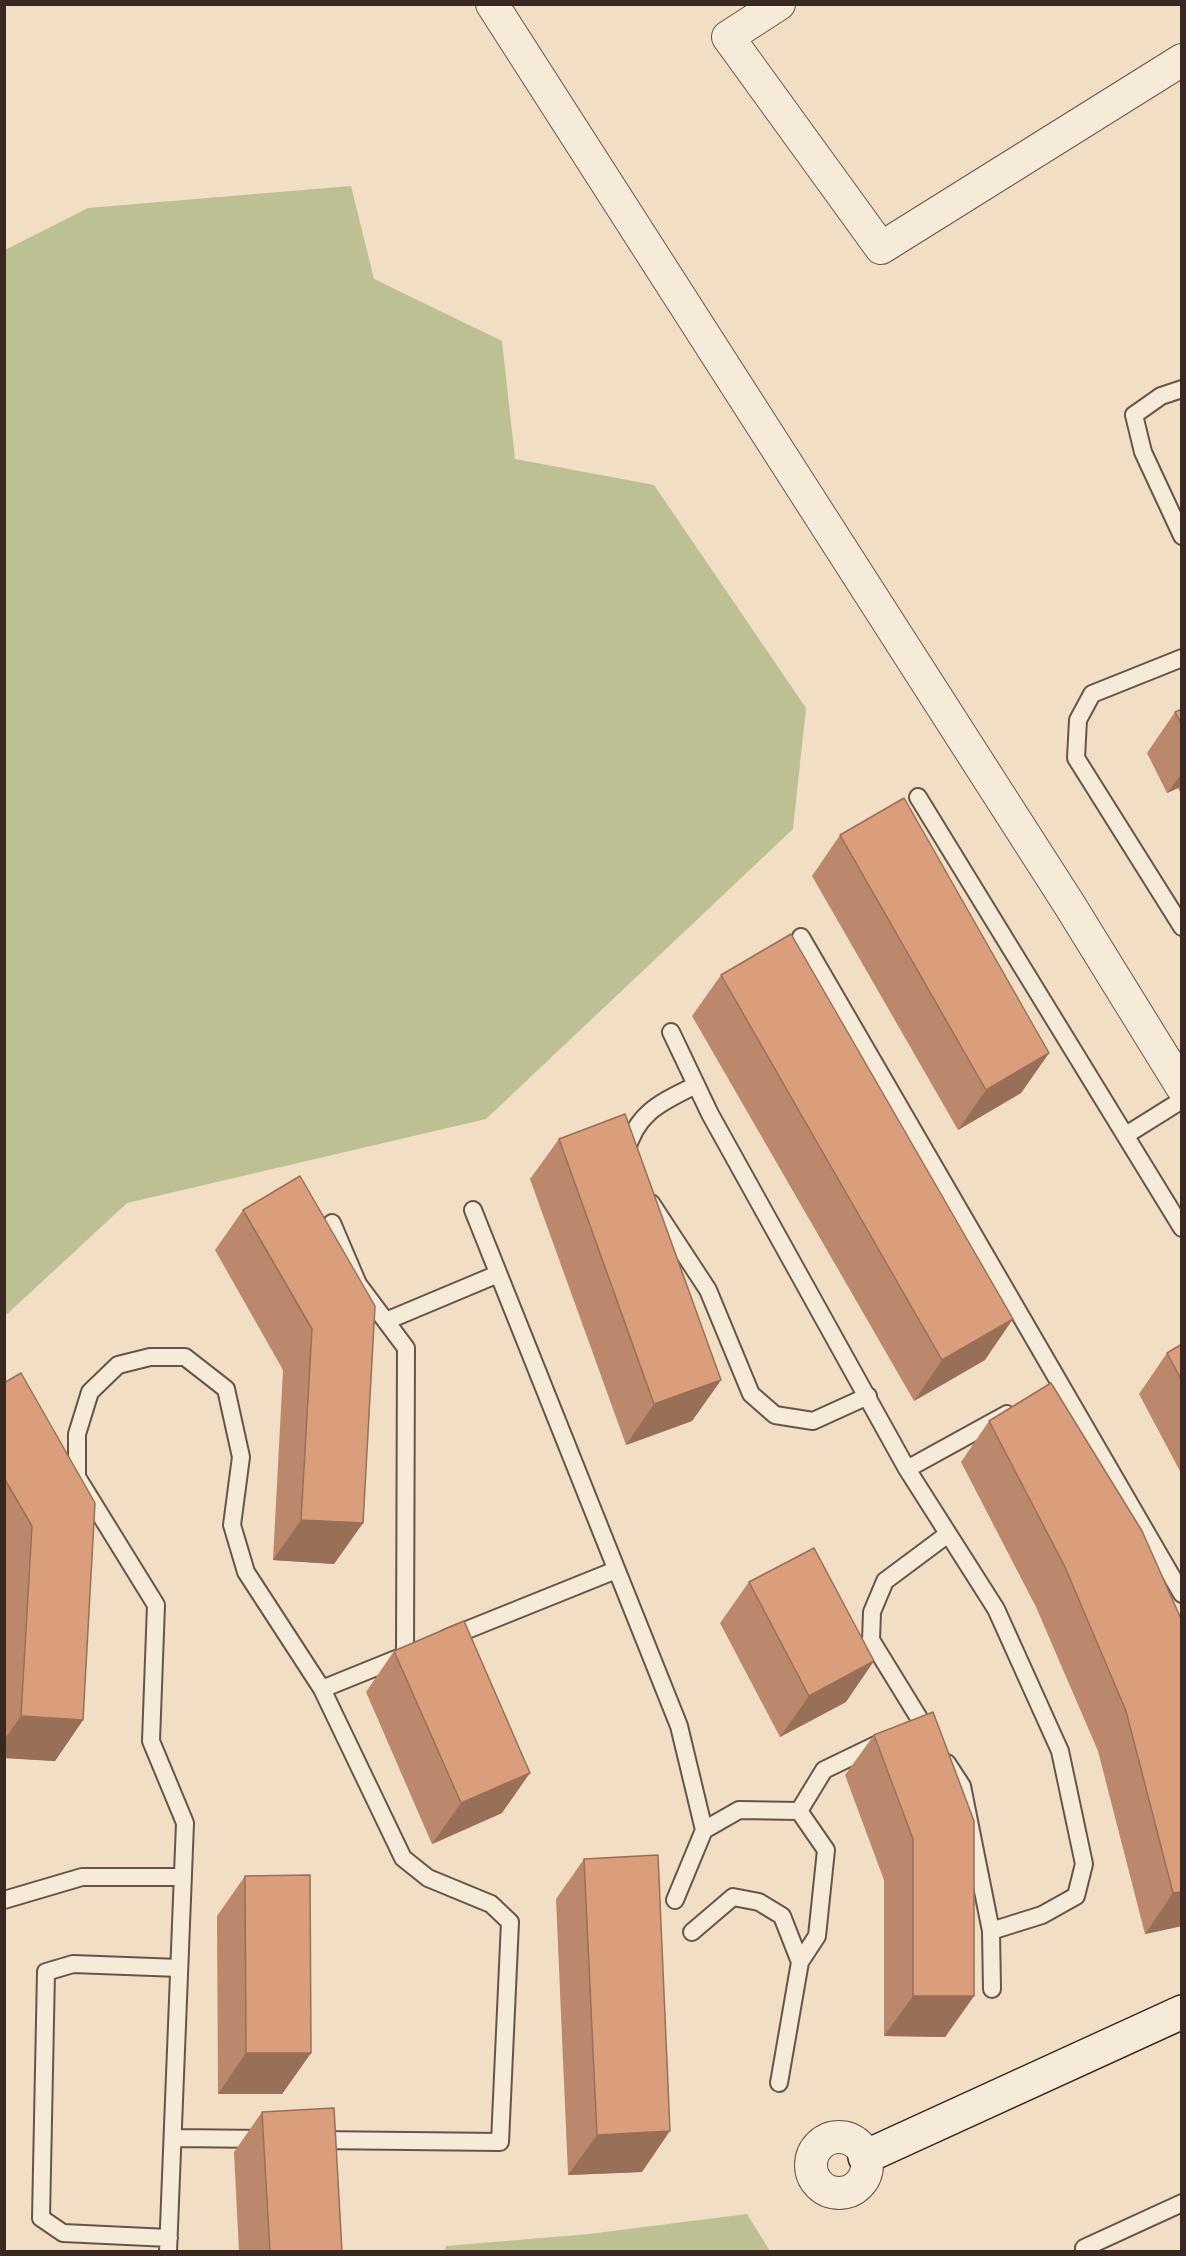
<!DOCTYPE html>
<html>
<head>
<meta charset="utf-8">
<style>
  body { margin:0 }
  #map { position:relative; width:1186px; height:2256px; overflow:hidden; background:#f1dec4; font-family:"IM FELL English",serif }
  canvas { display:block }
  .frame { position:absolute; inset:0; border:6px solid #3a2720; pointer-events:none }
</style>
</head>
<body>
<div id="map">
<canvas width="1186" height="2256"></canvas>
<div class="frame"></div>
</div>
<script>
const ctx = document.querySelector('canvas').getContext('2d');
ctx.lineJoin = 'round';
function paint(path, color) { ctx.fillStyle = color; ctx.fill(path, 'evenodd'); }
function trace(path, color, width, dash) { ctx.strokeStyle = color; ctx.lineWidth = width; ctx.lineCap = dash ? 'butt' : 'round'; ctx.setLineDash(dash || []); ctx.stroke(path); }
const green = new Path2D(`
  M351,186l23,93 128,62 13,118 139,26 152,223 -13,121 -307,290 -359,84 -122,113v-1066l83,-42z
  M747,2214l23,37h-325l1,-5 143,-12z`);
const lane = new Path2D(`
  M1182,389l-21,7 -27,19 9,37 39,84
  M1182,658l-90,36 -14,26 -2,38 106,169
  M918,797l264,431
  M801,937l381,657
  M671,1032l39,82 197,355 89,140 64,142 24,113 -8,32 -34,19 -51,16
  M1126,1135l56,-35
  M626,1153c10,-41 36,-51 70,-68
  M651,1203l57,87 43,104 24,21 38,6 55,-25
  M473,1210l206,516 25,104 -29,70
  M332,1223l26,61 48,64 -1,307
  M386,1321l112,-47
  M907,1469l100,-55
  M447,1638l169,-68
  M322,1689l84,-34
  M930,1736l-59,-96 1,-28 13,-31 63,-47
  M947,1763l15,23 29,145 1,58
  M799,1811l27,39 -9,86 -17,26
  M799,1811l25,-41 56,-27
  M704,1830l35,-20 60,1
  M4,1900l78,-23h101
  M692,1932l41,-35 26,5 23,14 18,46 -21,121
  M174,2138l92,1
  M169,2238l-106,-5 -22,-15 5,-246 27,-8 106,4
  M1084,2248l98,-45
  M168,2252l17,-429 -34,-82 5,-136 -79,-128v-43l13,-42 28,-27 32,-8h35l41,32 15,68 -9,68 14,47 76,117 81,169 25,20 63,26 19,18 -10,220 -185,-2`);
const street = new Path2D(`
  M492,4l577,900 113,183
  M779,4l-51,33 153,211 301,-188
  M811 2165a28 28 0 1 1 56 0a28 28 0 1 1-56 0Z`);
const secondary = new Path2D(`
  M865,2157l317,-145`);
const wall = new Path2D(`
  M1182,709v87l-4,-8 -11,5 -20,-40 28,-41z
  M840,835l209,218 -28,40 -63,37 -146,-254z
  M721,975l264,385 -71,41 -222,-385z
  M559,1139l162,241 -29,41 -66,24 -96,-266z
  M300,1176l63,347 -29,41 -61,-4 10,-190 -68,-120 28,-40z
  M1182,1344v131l-43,-81 28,-41z
  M4,1383l79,337 -28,41 -51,-3z
  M1051,1383l131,543 -37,8 -47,-183 -62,-144 -75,-145 28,-41z
  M749,1582l97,120 -66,35 -60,-114z
  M394,1651l108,162 -70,31 -66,-152z
  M874,1735l100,261 -29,41 -61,-1v-156l-39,-105z
  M584,1859l58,313 -74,3 -12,-276z
  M245,1876l66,177 -29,41h-64l-1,-178z
  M262,2112l80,140h-103l-5,-100z`);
const shadedWall = new Path2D(`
  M1182,773v10l-4,5 -11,5z
  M1049,1053l-28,40 -63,37 28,-40z
  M1013,1319l-28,41 -71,41 28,-41z
  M721,1380l-29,41 -66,24 28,-41z
  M301,1520l62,3 -29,41 -61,-4z
  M874,1661l-28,41 -66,35 29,-41z
  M21,1716l62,4 -28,41 -51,-3v-18z
  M530,1773l-28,40 -70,31 29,-41z
  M1182,1892v34l-37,8 28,-41z
  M913,1996h61l-29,41 -61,-1z
  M246,2053h65l-29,41h-64z
  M670,2131l-28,41 -74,3 29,-40z`);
const building = new Path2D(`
  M1182,709v16l-7,-13z
  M904,798l145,255 -63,37 -146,-255z
  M791,934l222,385 -71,41 -221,-385z
  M625,1114l96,266 -67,24 -95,-265z
  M300,1176l75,130 -12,217 -62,-3 11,-191 -69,-119z
  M1182,1344v37l-15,-28z
  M21,1373l74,130 -12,217 -62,-4 11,-190 -28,-48v-95z
  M1051,1383l91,148 40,90v271l-9,1 -47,-182 -61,-144 -76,-146z
  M814,1548l60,113 -65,35 -60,-114z
  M464,1621l66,152 -69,30 -67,-152z
  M933,1712l41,109v175h-61v-157l-39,-104z
  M658,1855l12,276 -73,4 -13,-276z
  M310,1875l1,178h-65l-1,-177z
  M334,2108l8,144h-72l-8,-140z`);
paint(green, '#bdc092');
trace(lane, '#685549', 20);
trace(street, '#685549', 34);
trace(secondary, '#3a2720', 36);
trace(lane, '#f6ead9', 16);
trace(street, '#f6ead9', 32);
trace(secondary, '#f6ead9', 33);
paint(wall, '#bb886b');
paint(shadedWall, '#996f57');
paint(building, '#da9e7c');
trace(building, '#996f57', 1.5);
</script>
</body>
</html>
